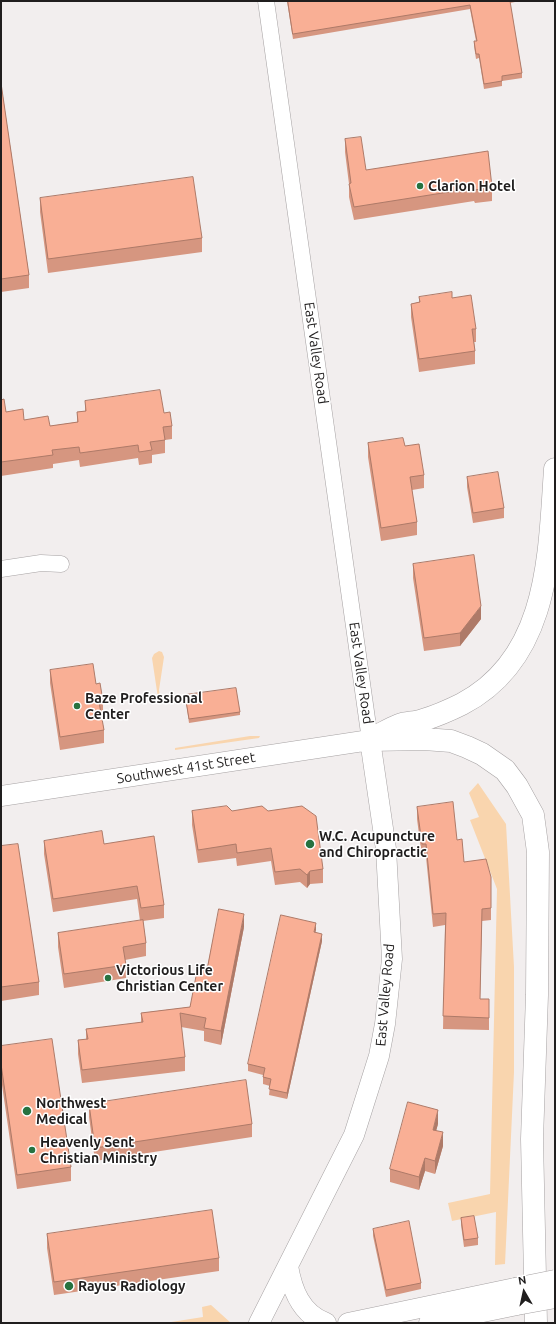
<!DOCTYPE html>
<html>
<head>
<meta charset="utf-8">
<style>
  body { margin:0 }
  #map { position:relative; width:556px; height:1324px; overflow:hidden; background:#f2eeee; font-family:Ubuntu,sans-serif }
  canvas { display:block }
  .frame { position:absolute; inset:0; border:2px solid #201e1e; pointer-events:none }
  .north { position:absolute; left:504px; top:1272px; width:40px; height:40px; -webkit-text-stroke:3px #fff; paint-order:stroke; rotate:351deg; font-size:11px; font-weight:700; line-height:16px; text-align:center; color:#201e1e }
  .north::after { content:''; display:block; margin:auto; width:14px; height:18px; background:#201e1e; clip-path:polygon(50% 0,100% 100%,50% 72%,0 100%) }
</style>
</head>
<body>
<div id="map">
<canvas width="556" height="1324"></canvas>
<div class="frame"></div>
<div class="north">N</div>
</div>
<script>
const ctx = document.querySelector('canvas').getContext('2d');
ctx.lineJoin = 'round';
function paint(path, color) { ctx.fillStyle = color; ctx.fill(path, 'evenodd'); }
function trace(path, color, width, dash) { ctx.strokeStyle = color; ctx.lineWidth = width; ctx.lineCap = dash ? 'butt' : 'round'; ctx.setLineDash(dash || []); ctx.stroke(path); }
function label(font, color, halo, rows, align = 'center') {
  ctx.font = font + ' Ubuntu,sans-serif'; ctx.lineWidth = 3; ctx.setLineDash([]); ctx.textBaseline = 'middle'; ctx.strokeStyle = halo; ctx.fillStyle = color; for (const [text, x, y, turn = 0] of rows) {
    ctx.save(); ctx.translate(x, y); ctx.rotate((+turn || 0) * Math.PI / 180); ctx.textAlign = isNaN(turn) ? turn : align; if (halo) ctx.strokeText(text, 0, 0); ctx.fillText(text, 0, 0); ctx.restore();
  }
}
const green = new Path2D(`
  M159,651l3,1 2,5 -5,33 1,8h-2l-6,-40 2,-4z
  M250,736h10l-1,2 -84,12v-2z
  M478,783l28,41 8,143v105l-9,192 -10,1 1,-53 -44,9 -4,-18 42,-9 7,-305 -27,-69 9,-3 -10,-24z
  M211,1305l20,18h-66l38,-6 -1,-10z`);
const minor = new Path2D(`
  M266,1l104,739
  M1,569l40,-6 20,1`);
const major = new Path2D(`
  M1,796l369,-56 16,109 6,110 -7,65 -6,32 -25,79 -95,188
  M288,1266c4,24 13,48 38,57
  M348,1323l167,-35
  M429,1323l88,-18`);
const highway = new Path2D(`
  M375,737c8,-4 16,-9 24,-12 8,-3 16,-2 24,-5 13,-4 27,-10 39,-16 88,-46 87,-150 93,-235
  M370,740l54,-1 27,2 16,6 15,7 23,16 12,16 16,29 5,37 -1,143 -5,144 4,184`);
const majorBridge = new Path2D(`
  M515,1288l40,-8
  M517,1305l38,-7`);
const wall = new Path2D(`
  M287,1h228v1l-5,1 12,70v5l-20,3v5l-18,3 -5,-31 -3,1 -2,-13v-5h2l-6,-32 -177,30z
  M1,83l28,192v13l-28,4z
  M345,139l21,31 126,17v14l-17,2 -1,-2 -120,19 -5,-23v-13l-4,-32z
  M40,198l162,40v14l-154,21 -8,-61z
  M419,297l33,1 24,31v13h-2l1,9v13l-56,8 -8,-55v-13l8,-2z
  M1,400l5,12 18,8 26,6 27,-4v-10l8,-1v-10l79,12 8,13v13l-7,1v13l-13,2v8l-13,2 -1,-7 -58,9 -1,-7 -26,4v4l-52,8z
  M368,443l37,3 19,29v13l-12,2 5,32v13l-36,6 -13,-84z
  M467,477l37,31v10l-31,5 -6,-36z
  M413,564l68,55 -21,27 -36,5 -11,-73z
  M50,670l46,14 7,17v13l-2,1 3,15v13l-44,7 -10,-67z
  M185,695l55,17v3l-51,8z
  M417,807l40,33 7,22 27,15v43l-9,1 -2,78h9v31l-46,-1 2,-104 -12,2 -7,-70h-4l-5,-38z
  M192,811h40l91,58v14l-13,1 -3,4 -7,-6 -25,3 -4,-24 -34,5 -1,-8 -38,5 -6,-38z
  M44,841l60,3 60,61v13l-21,3 3,22v13l-21,4 1,5v13l-62,10 -6,-41v-14l82,-12 -3,-22 -84,13 -9,-58z
  M1,846l38,136v13l-38,6z
  M244,927l-23,118 -17,-4v-10l-23,-4 4,30v14l-103,12 -4,-29v-14h8v-11l55,-6v-10l49,-6 17,-39z
  M316,930l-1,2 7,9 -35,158 -18,-4 1,-9 -7,-2v-9l-15,-4v-7z
  M1,1046l70,121v14l-54,8 -16,-111z
  M89,1104l163,20v13l-157,24 -6,-44z
  M438,1124l-2,6 7,16 -8,28 -10,-3 -6,19 -29,-8v-13z
  M461,1218l17,20v7l-14,2 -3,-22z
  M373,1229l48,54v6l-35,8 -13,-61z
  M47,1234l172,24v13l-165,24 -7,-47z`);
const shadedWall = new Path2D(`
  M481,606v13l-21,27v-13z
  M310,871v13l-3,4v-13z
  M244,914v13l-23,118v-14z
  M316,923v7l-2,9v-7z
  M322,934v7l-35,158v-6z
  M438,1110v14l-5,19v-13z
  M443,1132v14l-8,28v-13z
  M425,1158v13l-6,19v-13z`);
const building = new Path2D(`
  M288,1h222l12,72 -20,3v5l-18,3 -5,-30h-3l-2,-13h3l-7,-36 -177,29z
  M1,83l28,192 -28,4z
  M361,137l5,33 122,-19 4,36 -17,3 -1,-2 -120,19 -5,-23 2,-1 -6,-44z
  M193,177l9,61 -154,21 -8,-61z
  M452,292v6l19,-3 5,34h-4l3,22 -56,8 -8,-55 9,-2 -1,-5z
  M160,390l4,23 6,-1 2,14 -9,1 2,13 -15,2 2,8 -13,2 -1,-7 -58,8 -1,-6 -27,3 1,5 -52,7v-62l3,-1 2,13 17,-3 1,11 24,-4 2,10 28,-4 -1,-10 9,-1 -1,-10z
  M403,438l2,8 14,-2 5,31 -14,2 7,45 -36,6 -13,-85z
  M498,472l6,36 -31,5 -6,-36z
  M474,555l7,51 -21,27 -36,5 -11,-74z
  M93,664l3,20 4,-1 3,18 -4,1 5,28 -44,7 -10,-67z
  M236,688l4,24 -51,7 -4,-24z
  M453,802l4,38 5,-1 2,23 22,-3 5,18v31l-9,1 -2,90h9v19l-46,-2 3,-103 -13,1 -7,-70h-4l-5,-37z
  M227,806l5,5 30,-5 6,5 34,-5 14,10 7,53 -13,2 -3,4 -7,-6 -25,3 -4,-24 -34,5 -1,-9 -38,6 -6,-39z
  M102,831l2,13 50,-8 10,69 -23,3 -4,-22 -84,13 -9,-58z
  M18,844l21,138 -38,5v-141z
  M219,909l25,5 -23,117 -17,-3 2,-10 -26,-5 5,44 -103,13 -4,-30 10,-1 -2,-10 57,-7 -2,-9 49,-6 8,-41 9,2z
  M281,915l35,8 -2,9 8,2 -35,159 -18,-4 2,-10 -8,-2 2,-9 -17,-4z
  M143,920l3,23 -23,4 3,18 -62,9 -6,-41z
  M52,1039l19,128 -54,8 -16,-111v-18z
  M246,1080l6,44 -157,24 -6,-44z
  M408,1102l30,8 -5,20 10,2 -8,29 -10,-3 -6,19 -29,-8z
  M212,1210l7,48 -165,24 -7,-48z
  M474,1216l4,22 -14,2 -3,-22z
  M409,1221l12,62 -35,7 -13,-61z`);
const markers = [
  [420,186,4,"#277240"],
  [77,706,4,"#277240"],
  [310,844,5,"#277240"],
  [108,978,4,"#277240"],
  [27,1111,5,"#277240"],
  [32,1150,4,"#277240"],
  [69,1286,5,"#277240"]
];
const poiNames = [
  ["Clarion Hotel",428,186],
  ["Baze Professional",85,698],
  ["Center",85,714],
  ["W.C. Acupuncture",319,836],
  ["and Chiropractic",319,852],
  ["Victorious Life",116,970],
  ["Christian Center",116,986],
  ["Northwest",36,1103],
  ["Medical",36,1119],
  ["Heavenly Sent",40,1142],
  ["Christian Ministry",40,1158],
  ["Rayus Radiology",78,1286]
];
const streetNames = [
  ["East Valley Road",316,353,82],
  ["East Valley Road",361,673,82],
  ["Southwest 41st Street",186,768,-9],
  ["East Valley Road",385,995,-85]
];
paint(green, '#f9d5ae');
trace(minor, '#a6a2a3', 17);
trace(major, '#a6a2a3', 21);
trace(highway, '#a6a2a3', 23);
trace(minor, '#fff', 16);
trace(major, '#fff', 20);
trace(highway, '#fff', 22);
trace(majorBridge, '#a6a2a3', 21, []);
trace(majorBridge, '#fff', 20);
paint(wall, '#d69680');
paint(shadedWall, '#ae7a68');
paint(building, '#f9af95');
trace(building, '#ae7a68', 1);
for (const [x, y, r, color] of markers) { const dot = new Path2D(); dot.arc(x, y, r, 0, 2 * Math.PI); ctx.fillStyle = color; ctx.fill(dot); trace(dot, '#fff', 1.5); }
label('bold 14px', '#201e1e', '#fff', poiNames, 'left');
label('14px', '#201e1e', '#fff', streetNames);
</script>
</body>
</html>
